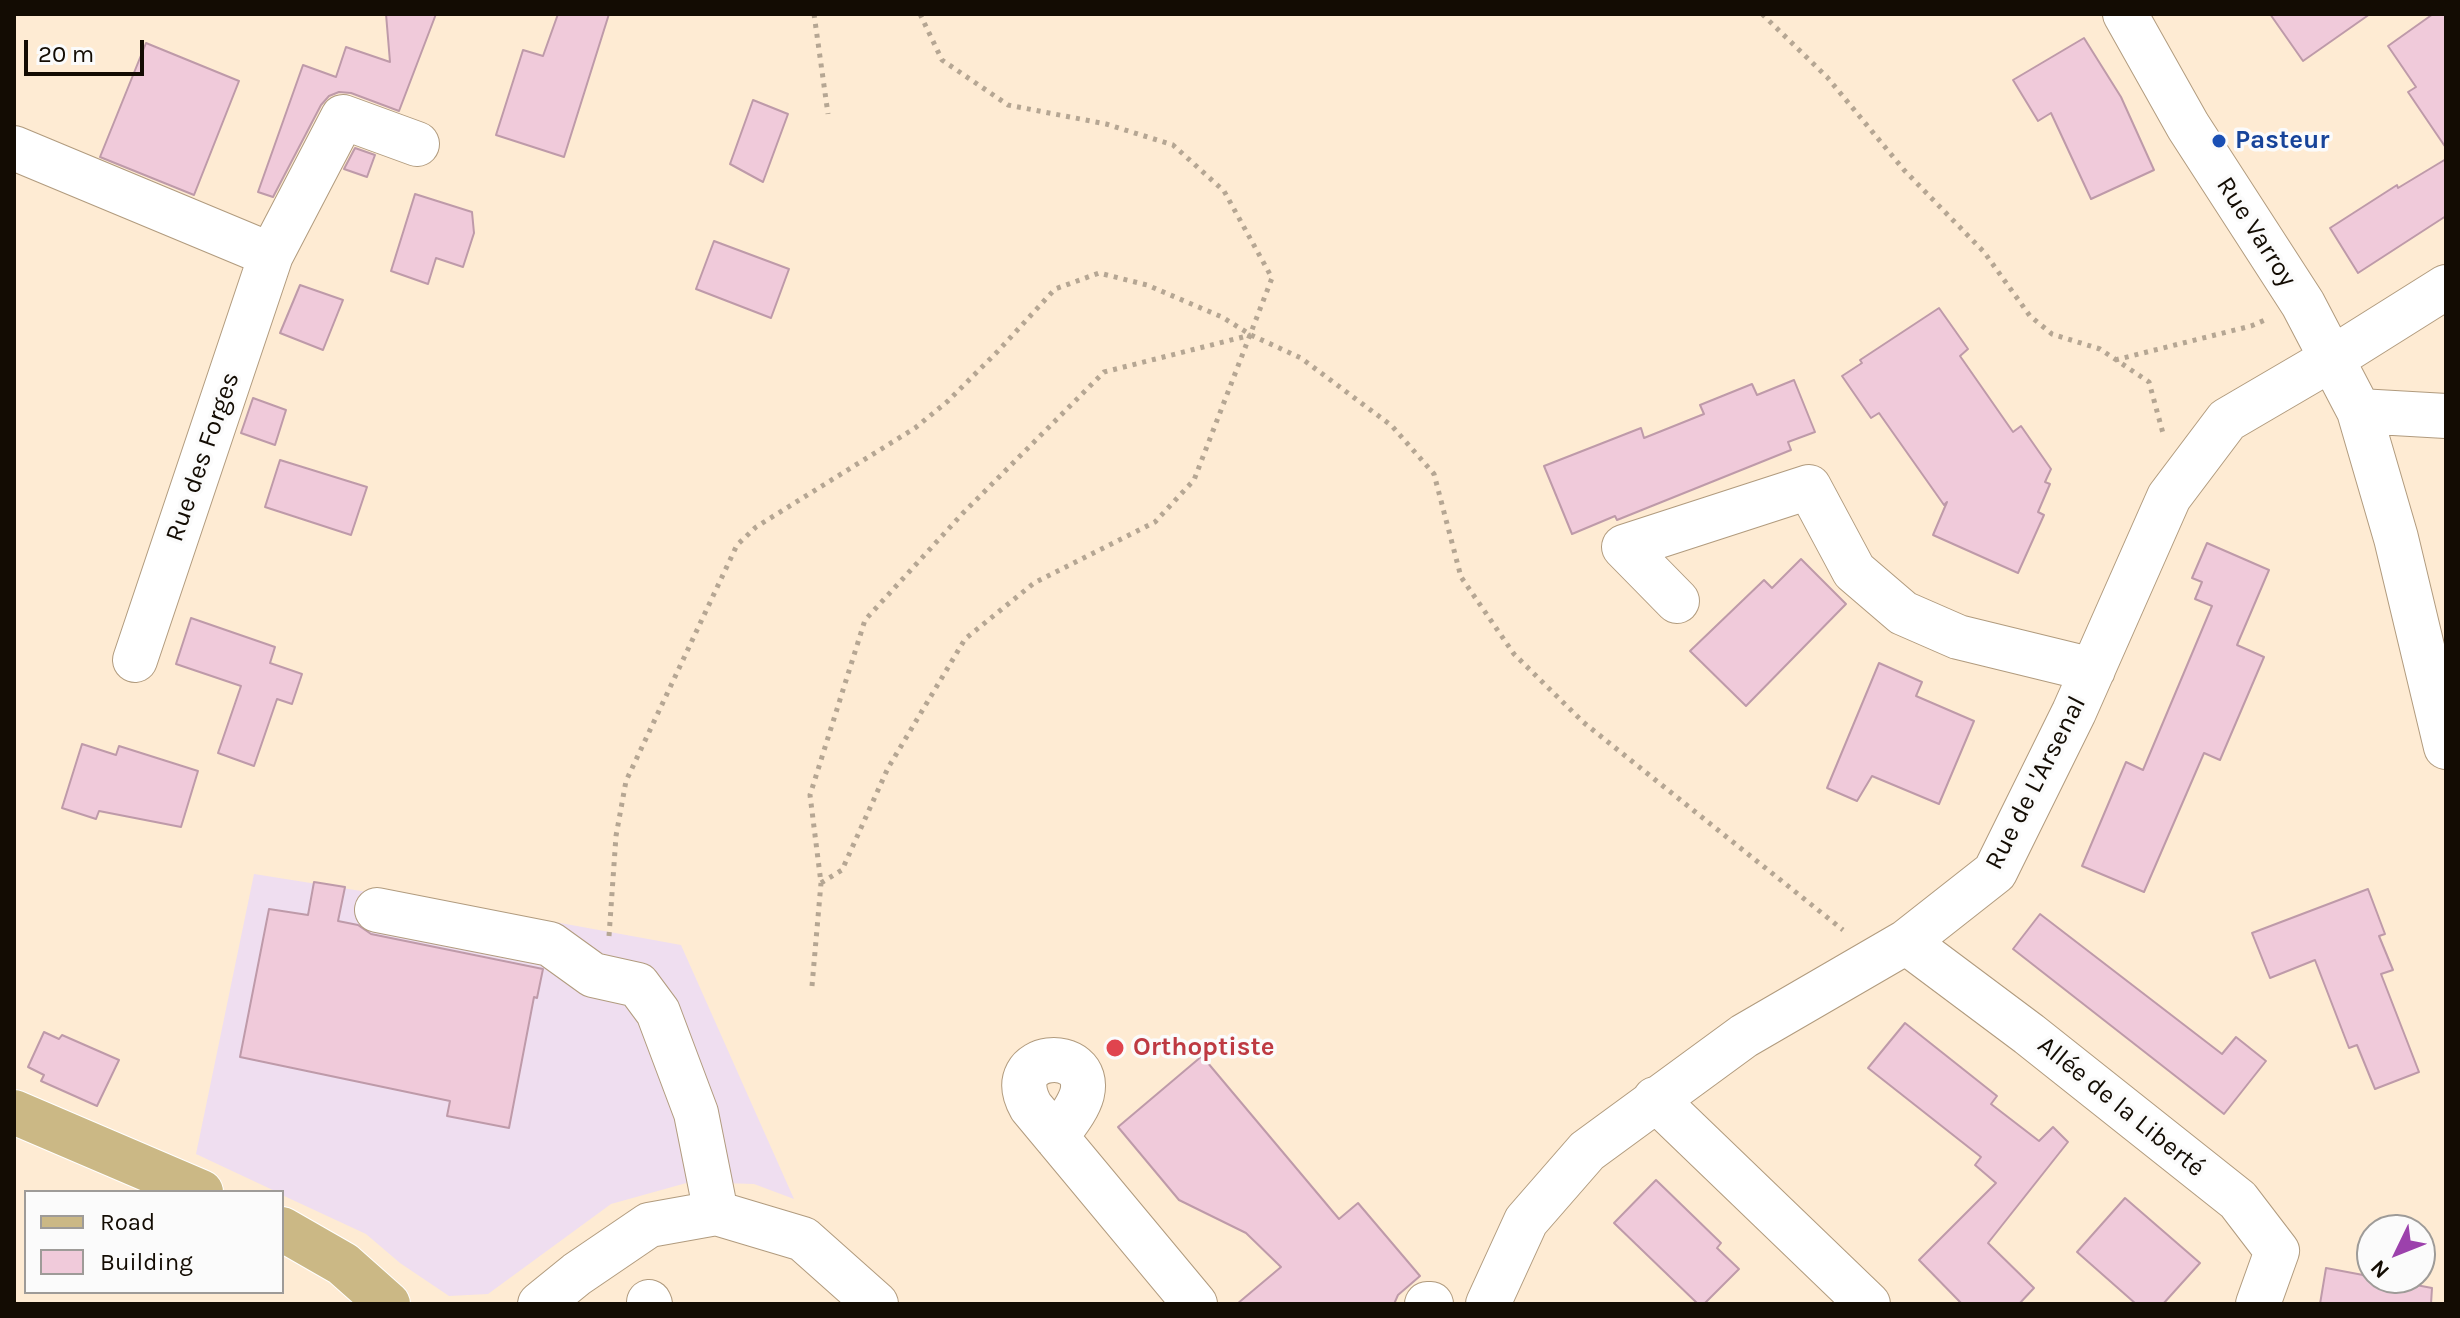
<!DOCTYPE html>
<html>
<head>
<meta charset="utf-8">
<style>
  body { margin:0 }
  #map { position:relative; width:2460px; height:1318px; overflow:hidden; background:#feebd3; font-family:Karla,sans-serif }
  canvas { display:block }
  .frame { position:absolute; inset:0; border:16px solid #130c03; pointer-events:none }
  .legend { position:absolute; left:24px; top:1190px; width:260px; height:104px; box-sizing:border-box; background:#fbfbfb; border:2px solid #9e9b98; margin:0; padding:10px 14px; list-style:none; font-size:24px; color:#130c03 }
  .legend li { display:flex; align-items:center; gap:16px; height:40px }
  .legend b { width:40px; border:2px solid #9e9b98 }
  .north { position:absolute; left:2356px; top:1214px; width:80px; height:80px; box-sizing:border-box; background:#fbfbfb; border:2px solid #9e9b98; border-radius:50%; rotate:227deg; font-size:22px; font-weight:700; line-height:32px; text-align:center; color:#130c03 }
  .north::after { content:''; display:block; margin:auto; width:28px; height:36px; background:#9c41ac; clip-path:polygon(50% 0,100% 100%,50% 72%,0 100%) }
  .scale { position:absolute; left:24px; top:40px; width:120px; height:36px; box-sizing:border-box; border:4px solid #130c03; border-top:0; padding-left:10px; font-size:24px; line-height:28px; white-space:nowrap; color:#130c03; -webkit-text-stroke:6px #fbfbfb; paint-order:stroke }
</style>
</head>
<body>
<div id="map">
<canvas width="2460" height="1318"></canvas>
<div class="frame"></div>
<ul class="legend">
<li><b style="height:10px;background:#cbb885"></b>Road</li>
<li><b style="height:22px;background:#f0cada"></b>Building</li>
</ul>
<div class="north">N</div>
<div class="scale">20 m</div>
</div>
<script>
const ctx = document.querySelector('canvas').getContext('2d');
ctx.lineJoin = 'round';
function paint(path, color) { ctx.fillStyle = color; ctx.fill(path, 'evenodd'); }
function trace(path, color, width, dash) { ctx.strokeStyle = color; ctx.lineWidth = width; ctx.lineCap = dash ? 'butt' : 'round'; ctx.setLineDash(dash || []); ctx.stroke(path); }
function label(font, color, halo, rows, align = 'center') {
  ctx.font = font + ' Karla,sans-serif'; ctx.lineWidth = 7; ctx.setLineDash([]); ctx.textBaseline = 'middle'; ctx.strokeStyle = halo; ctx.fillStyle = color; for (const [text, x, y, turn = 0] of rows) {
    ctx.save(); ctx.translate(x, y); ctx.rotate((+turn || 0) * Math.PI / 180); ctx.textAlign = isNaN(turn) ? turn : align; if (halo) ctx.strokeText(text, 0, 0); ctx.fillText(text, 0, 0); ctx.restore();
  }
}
const commercial = new Path2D(`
  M254,874l290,46 137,25 113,254 -40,-15 -64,-2 -79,22 -123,90 -39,2 -49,-33 -34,-29 -84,-39v-3h-5l-81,-38z`);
const building = new Path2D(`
  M386,14h50l-37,97 -48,-18 -12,-1 -10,4 -8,9 -48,92 -15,-5 45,-127 33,12 10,-30 44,15z
  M558,14h51l-45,143 -68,-22 27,-85 20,6z
  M2270,14h100l-67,47z
  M2433,14h13v134l-38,-56 8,-5 -28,-41z
  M2084,38l37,59 33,73 -63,29 -40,-86 -13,8 -25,-41z
  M146,43l93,38 -45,114 -94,-38z
  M753,100l35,14 -25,68 -33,-18z
  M355,148l20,7 -8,22 -23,-8z
  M2446,159v57l-88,57 -28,-45 67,-43 1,3z
  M415,194l57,18 2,21 -11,34 -27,-9 -8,26 -37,-13z
  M714,241l75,28 -18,49 -75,-29z
  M300,285l43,15 -20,50 -43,-17z
  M1939,308l29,41 -8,7 53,76 8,-6 30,43 -6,13 5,2 -12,28 6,3 -26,58 -85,-38 14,-33 -3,3 -65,-92 -8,5 -29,-42 20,-13 -2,-3z
  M1794,380l21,52 -27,10 3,8 -174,70 -2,-4 -43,18 -28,-68 97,-38 3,10 60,-24 -4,-9 52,-21 5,11z
  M253,398l33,12 -11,35 -34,-12z
  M280,460l87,27 -16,48 -86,-28z
  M2207,543l62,27 -32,75 27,12 -44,103 -16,-7 -60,139 -62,-26 44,-104 17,8 69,-164 -17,-7 7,-17 -10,-4z
  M1801,559l45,45 -100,102 -56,-55 74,-71 8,8z
  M191,618l84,29 -5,16 32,11 -10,30 -15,-5 -23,67 -36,-13 23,-67 -65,-22z
  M1879,663l43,19 -6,14 58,25 -35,83 -67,-28 -15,25 -30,-13z
  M82,744l34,11 3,-9 79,25 -17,56 -82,-16 -3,8 -34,-11z
  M314,882l31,5 -7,34 20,4 13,9 172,35 -6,29 -3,-1 -25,131 -62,-12 3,-15 -210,-44 29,-148 39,6z
  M2368,889l17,45 -6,2 14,34 -12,4 38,98 -44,17 -18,-44 -8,3 -34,-88 -45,18 -18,-45z
  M2040,914l182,140 14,-17 30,24 -42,53 -211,-165z
  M1905,1023l92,73 -6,8 48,37 14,-14 15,15 -80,101 46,45 -15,16h-57l-43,-44 77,-77 -21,-18 6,-8 -113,-89z
  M44,1032l15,7 3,-4 57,25 -22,46 -56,-25 3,-6 -16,-8z
  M1202,1056l137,163 19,-16 62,73 -22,19 -4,9h-157l44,-37 -35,-34 -67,-33 -61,-73z
  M1656,1180l65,63 -4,5 22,21 -35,35h-6l-84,-81z
  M2125,1198l75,65 -37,41h-27l-59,-52z
  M2326,1268l106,20 -1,16h-111z`);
const path = new Path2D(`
  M814,14l14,100
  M920,14l22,46 66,45 98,19 67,21 51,46 48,87 -78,202 -39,42 -121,61 -69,56 -77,129 -46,102 -21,13 -11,-88 55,-175 98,-107 141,-141 147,-37
  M1762,14l65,63 77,93 80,82 46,64 22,18 48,15 49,33 15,55
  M2115,360l136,-34 14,-6
  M609,936l7,-100 10,-55 111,-236 19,-18 159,-99 33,-27 50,-50 57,-62 44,-16 48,12 75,32 29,18 50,23 91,68 42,48 27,103 53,77 69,68 260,208
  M812,986l9,-103`);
const minor = new Path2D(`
  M2125,14l63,112 115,178 56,107 37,127 50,209
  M14,148l257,107
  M2359,411l87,5
  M1677,601l-53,-54 185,-60 45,84 49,42 55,24 135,33
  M135,660l136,-405 72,-138 74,27
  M377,910l173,34 43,31 45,10 20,27 38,101 20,100
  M1906,942l123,92 209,166 39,51 -19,53
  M1655,1099l213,205
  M1056,1137c9,-13 22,-28 26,-43 12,-50 -83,-44 -51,13l164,197
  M649,1302l1,2
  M540,1304l37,-30 72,-49 67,-12 87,26 73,65
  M1427,1304h4
  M1488,1304l38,-83 61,-70 157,-115 162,-94 89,-70 79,-160 95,-215 58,-77 106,-62 113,-71`);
const major = new Path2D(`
  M14,1112l187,80
  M282,1229l61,35 45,40`);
const markers = [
  [2219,141,8,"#1a4fb4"],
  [1115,1048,10,"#e0444e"]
];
const transitNames = [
  ["Pasteur",2235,141]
];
const streetNames = [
  ["Rue Varroy",2256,232,57],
  ["Rue des Forges",203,457,-71],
  ["Rue de L'Arsenal",2036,783,-63],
  ["Allée de la Liberté",2121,1107,39]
];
const healthNames = [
  ["Orthoptiste",1133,1048]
];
paint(commercial, '#efdef0');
paint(building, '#f0cada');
trace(building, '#be9aa9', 2);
trace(minor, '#b19b7e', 46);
trace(major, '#fff', 46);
trace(path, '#b5a693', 5, [4, 6]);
trace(minor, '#fff', 44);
trace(major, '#cbb885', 44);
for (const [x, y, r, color] of markers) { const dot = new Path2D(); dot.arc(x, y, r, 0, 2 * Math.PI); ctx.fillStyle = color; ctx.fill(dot); trace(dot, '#fbfbfb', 3); }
label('bold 26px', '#164399', '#fbfbfb', transitNames, 'left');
label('26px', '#130c03', '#fbfbfb', streetNames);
label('bold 26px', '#be3a42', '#fbfbfb', healthNames, 'left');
</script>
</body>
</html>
